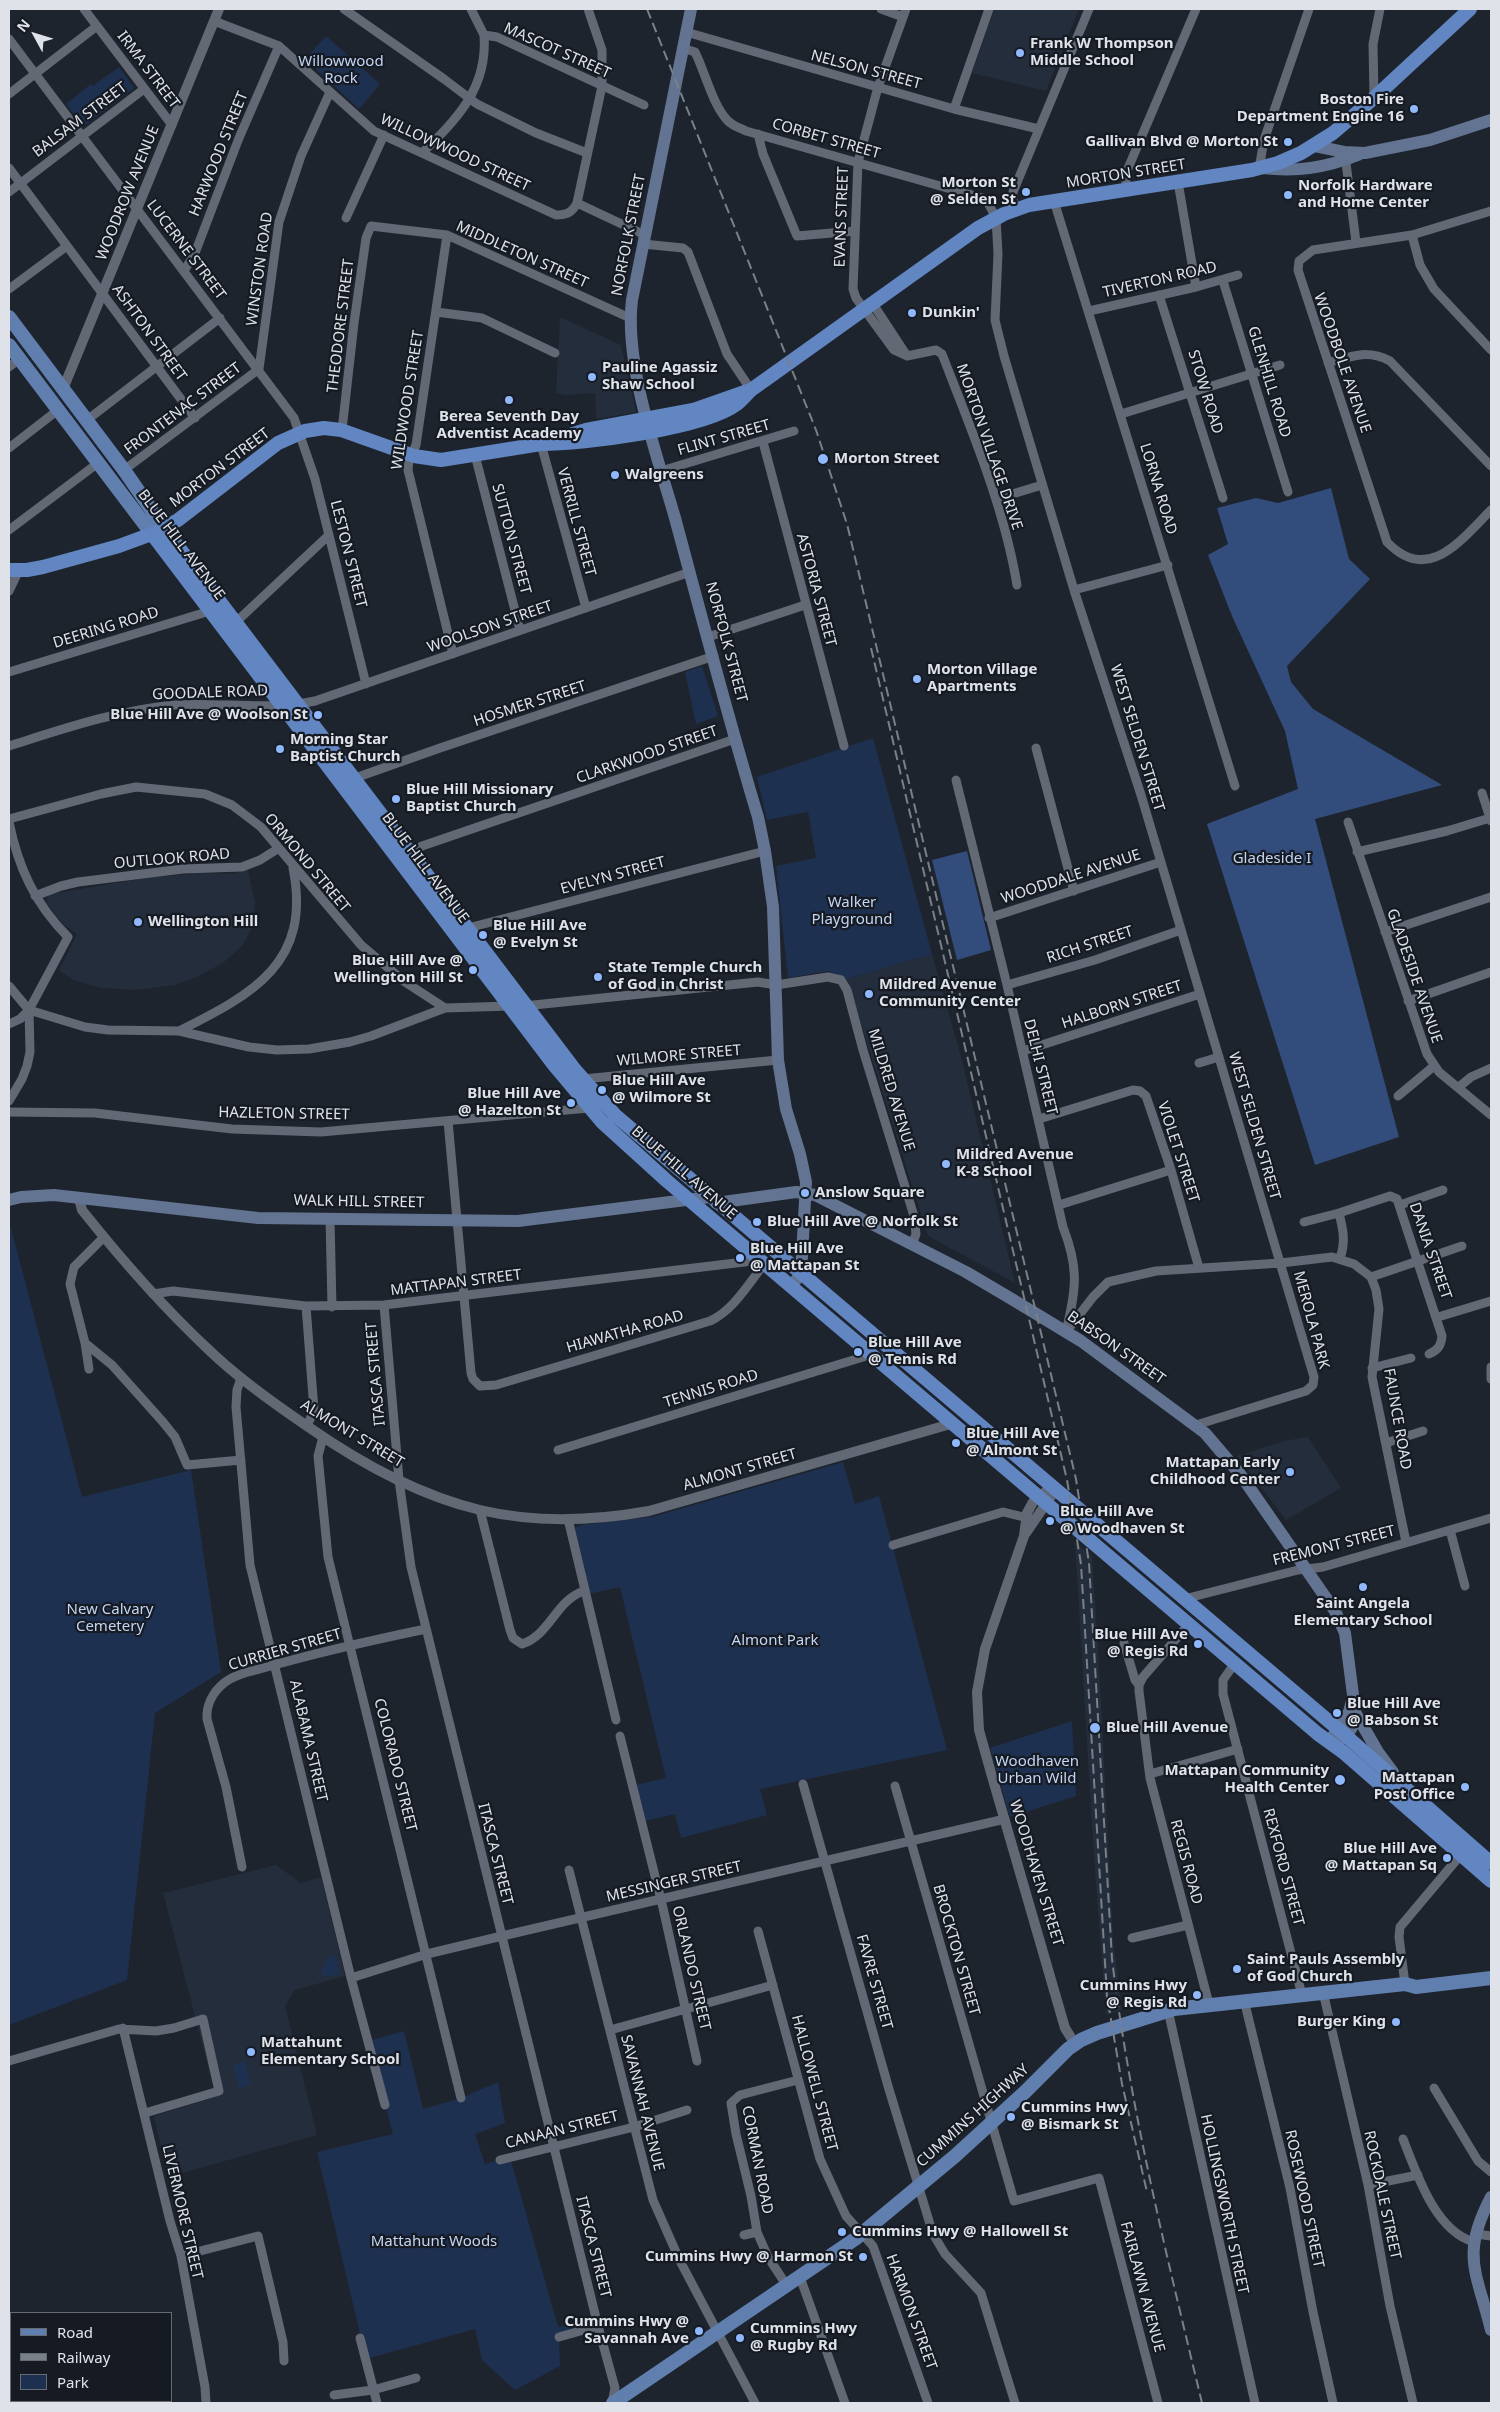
<!DOCTYPE html>
<html>
<head>
<meta charset="utf-8">
<style>
  body { margin:0 }
  #map { position:relative; width:1500px; height:2412px; overflow:hidden; background:#1e242d; font-family:"Noto Sans",sans-serif }
  canvas { display:block }
  .frame { position:absolute; inset:0; border:10px solid #dfe3e9; pointer-events:none }
  .legend { position:absolute; left:10px; top:2312px; width:162px; height:90px; box-sizing:border-box; background:#151a23; border:1px solid #666a72; margin:0; padding:6px 9px; list-style:none; font-size:15px; color:#dfe3e9 }
  .legend li { display:flex; align-items:center; gap:10px; height:25px }
  .legend b { width:25px; border:1px solid #666a72 }
  .north { position:absolute; left:10px; top:10px; width:50px; height:50px; -webkit-text-stroke:4px #151a23; paint-order:stroke; rotate:309deg; font-size:14px; font-weight:700; line-height:20px; text-align:center; color:#dfe3e9 }
  .north::after { content:''; display:block; margin:auto; width:18px; height:22px; background:#dfe3e9; clip-path:polygon(50% 0,100% 100%,50% 72%,0 100%) }
</style>
</head>
<body>
<div id="map">
<canvas width="1500" height="2412"></canvas>
<div class="frame"></div>
<ul class="legend">
<li><b style="height:6px;background:#617fae"></b>Road</li>
<li><b style="height:6px;background:#7a8087"></b>Railway</li>
<li><b style="height:14px;background:#1e304f"></b>Park</li>
</ul>
<div class="north">N</div>
</div>
<script>
const ctx = document.querySelector('canvas').getContext('2d');
ctx.lineJoin = 'round';
function paint(path, color) { ctx.fillStyle = color; ctx.fill(path, 'evenodd'); }
function trace(path, color, width, dash) { ctx.strokeStyle = color; ctx.lineWidth = width; ctx.lineCap = dash ? 'butt' : 'round'; ctx.setLineDash(dash || []); ctx.stroke(path); }
function label(font, color, halo, rows, align = 'center') {
  ctx.font = font + ' "Noto Sans",sans-serif'; ctx.lineWidth = 4.5; ctx.setLineDash([]); ctx.textBaseline = 'middle'; ctx.strokeStyle = halo; ctx.fillStyle = color; for (const [text, x, y, turn = 0] of rows) {
    ctx.save(); ctx.translate(x, y); ctx.rotate((+turn || 0) * Math.PI / 180); ctx.textAlign = isNaN(turn) ? turn : align; if (halo) ctx.strokeText(text, 0, 0); ctx.fillText(text, 0, 0); ctx.restore();
  }
}
const built = new Path2D(`
  M994,9h85l-33,82 -74,-18z
  M560,317l61,28 15,67 -40,7 -1,-26 -29,2 -10,-2z
  M248,870l7,32 -2,24 -11,20 -19,17 -28,15 -20,7 -39,5 -35,-2 -28,-8 -14,-10 18,-36 -13,-9 -17,-21v-6l4,-4 93,-16 57,-5 30,1z
  M932,954l30,106 53,223 -87,-47 -81,-257z
  M1308,1437l33,51 -55,32 -49,-64 47,-15z
  M1075,1543l17,13 6,89 15,294 9,71 -16,5 -12,-158z
  M276,1865l25,18 20,-6 24,99 -50,14 -10,16 32,129 -149,42 -14,-61 62,-19 -53,-204z`);
const green = new Path2D(`
  M326,36l54,48 -21,25 -54,-50z
  M119,67l15,21 -49,37h-3l-16,-21 25,-20 2,2z
  M702,666l16,50 -22,8 -11,-52z
  M873,738l59,216 -85,25 -19,-8 -40,7 -12,-112 40,-8 -8,-46 -41,8 -10,-43z
  M9,1221l73,276 109,-27 30,202 -66,41 -28,267 -118,45z
  M843,1462l12,42 24,-8 68,254 -187,39 7,26 -86,23 -6,-24 -30,7 -9,-36 30,-7 -46,-191 -31,7 -14,-66 6,-3 71,-8z
  M1072,1721l4,75 -66,21 -20,-69z
  M336,1956l4,18 -17,3 -2,-7 9,-13z
  M404,2031l19,78 38,-11 37,-16 7,41 -30,11 10,30 25,-7 48,170 39,-6 1,5 -39,11 1,29 -45,24 -33,-30 -7,-31 -109,30 -49,-207 76,-18 -25,-93z
  M245,2061l6,24 -12,3 -6,-23z
  M9,2349l2,4v48h32l1,2h-35z`);
const forest = new Path2D(`
  M1331,488l18,71 21,20 -83,87 4,16 22,27 129,76 -127,34 84,318 -84,28 -108,-341 91,-35 -13,-58 -53,-115 -24,-61 20,-11 -11,-36 39,-10 22,5z
  M967,851l24,99 -34,10 -25,-100z`);
const minor = new Path2D(`
  M84,9l88,116
  M344,9l100,70 33,25 59,29 51,20
  M471,9l13,26 13,2 147,68
  M881,9l22,8
  M906,9l-28,78 -20,75 -5,127 3,9 38,52 13,6 29,-6 6,4c29,75 62,152 75,231
  M214,21l65,25 95,85 182,84c10,0 16,-2 21,-12l68,32
  M686,32l268,77 85,20
  M9,39l285,379 21,61 51,205
  M682,48l13,4c10,20 18,54 33,69 5,5 12,7 18,10l240,68 10,19 2,36 -3,66 9,36 70,234 67,205 173,582 -1,8 -7,6 -110,34
  M9,94l88,-68
  M1374,98l-1,-54 7,-35
  M954,109l35,-100
  M758,134l5,20 34,82 58,-5
  M422,153c35,-34 66,-65 62,-118
  M1345,155l11,87
  M9,168l186,250
  M1259,169l5,-29 45,-131
  M1178,182l18,105
  M1126,190v-17l70,-164
  M9,192l135,-103
  M1054,201l181,585
  M577,203l25,-117v-36l-14,-41
  M1013,210v-18l76,-183
  M1491,211l-79,24 -99,15 -14,11 -1,9 89,272c41,43 74,-2 104,-32
  M346,218l38,-83
  M447,235l-31,210 -7,15 -1,10 45,184
  M1412,235l8,30 14,24 57,61
  M643,244l40,4 5,4 39,102 24,36
  M184,271l11,-18 44,-115 40,-92
  M1223,281l65,211
  M9,289l58,-43
  M1159,295l64,203
  M873,304l34,52
  M1089,311l107,-24 42,-12
  M436,312l46,6 73,35
  M1328,363c23,-7 40,-14 62,-2l101,105
  M9,367l10,-8
  M1121,414l159,-49
  M87,420l133,-102
  M342,430l12,-107 12,-85 5,-12 76,9 183,83
  M763,442l81,304
  M541,444l45,164
  M9,448l49,-38
  M475,455l45,175
  M124,470l135,-101 20,-147 22,-66 29,-64
  M661,471l133,-40
  M996,499l46,-14
  M9,530l89,-67
  M1074,590l94,-25
  M9,591l10,-21
  M236,622l93,-87
  M708,637l97,-32
  M9,672l201,-61
  M9,746c54,-17 109,-36 166,-41 46,-3 95,6 140,-4l375,-129
  M1036,748l38,143
  M355,778l85,-30 274,-92
  M956,780l51,205 56,242c15,39 14,59 4,100
  M1482,793l9,28
  M9,819l92,-25 35,-7 69,7 27,11 29,22 100,118 44,37 40,26
  M9,822c9,45 26,82 59,115l-39,73 1,42 -3,14 -5,13 -13,22
  M1348,822l79,232 12,18 52,43
  M1357,852l90,-21 43,-13
  M407,857l15,-11 313,-107
  M35,896l26,-10 17,-4 105,-13 59,-2 18,-7 19,-12
  M989,918l172,-56
  M468,928l297,-77
  M1385,932l106,-35
  M1007,985l88,-25 86,-30
  M9,986l20,24 56,17 23,3 71,1 70,16 28,3 32,-1 41,-7 21,-6 74,-28 66,-2
  M1408,1001l83,-29
  M524,1006l234,-24 18,3 52,-8 13,3 6,10 16,60 51,166 2,18 -4,11
  M9,1024l11,-5 9,-9
  M179,1031c74,-37 133,-68 114,-163
  M1023,1051l177,-57
  M1199,1063l20,-6
  M583,1079l195,-19
  M1459,1087l12,-10 20,-9
  M1398,1096l36,-30
  M9,1112l86,1 137,16 89,3 268,-24
  M1039,1119l94,-29 7,1 6,5 25,74 28,98
  M448,1121l23,252 2,6 7,7 16,-1 214,-64c23,-10 39,-38 55,-58
  M1059,1205l112,-35
  M1400,1205l43,-15
  M330,1218l2,89
  M1304,1222l35,-9
  M1340,1258c6,-16 3,-29 -1,-45l51,-17 7,3 45,137c-1,10 -4,14 -13,18
  M1371,1277l91,-31
  M153,1294l20,-3 133,15 78,-1 377,-45
  M384,1305l15,175 12,87 187,759 17,62 -3,15
  M306,1306l8,104 -7,16
  M1438,1317l53,-16
  M1066,1332l27,-35 15,-15 48,-11 125,-8 51,-6 22,7 17,13 5,13 3,19 -7,68 34,165
  M85,1343l27,22 51,57 12,15 12,28 54,-5
  M1491,1367v12
  M1372,1368l39,-10
  M89,1369l-4,-26 -15,-59 4,-17 30,-30
  M241,1378l-4,12 -1,17 14,158 101,413 34,127
  M323,1437l-5,19 10,101 133,541
  M1386,1443l37,-12
  M558,1450l315,-96
  M480,1510l30,120 3,8 9,6c28,-9 34,-44 62,-53
  M568,1519l48,201
  M1450,1530l15,56
  M893,1545l110,-33 29,7
  M1184,1599l114,-29 25,-3 168,-49
  M1189,1624l-46,53 -4,8v6l11,87 59,226
  M1124,1643l11,37 4,5
  M1235,1663l-12,17v14l79,301
  M620,1736l43,172 34,153
  M1150,1774l88,-25
  M803,1784l85,302 45,148 12,20 36,39 34,110
  M895,1786l119,415 85,-23 59,225
  M242,1867l-16,-80 -19,-68c-1,-14 6,-27 17,-36 11,-9 29,-12 43,-16 52,-15 106,-27 159,-38
  M569,1870l84,330 27,61 75,142
  M758,1931l62,228 26,57 27,30 55,157
  M1132,1938l56,-13
  M351,1978l76,-24 75,-18 503,-117
  M1405,1984l-6,-47 1,-10 64,-76
  M1323,1992l45,193 22,121 23,97
  M1244,2000l46,188 23,124 20,91
  M1168,2010l87,393
  M123,2028l47,193 11,35 24,131 1,16
  M610,2030l163,-45
  M9,2061l110,-32 37,2 18,-3 29,-9 16,72 -74,22
  M1434,2088l44,73 13,11
  M1403,2139c14,35 32,92 71,103
  M500,2160l134,-33 53,-17
  M1368,2185l50,-10
  M1476,2234l15,2
  M744,2235l13,-3
  M181,2256l77,-20 25,106 1,19
  M800,2277l45,126
  M787,2286l-19,-29 -11,-25 -6,-36 -15,-62 -5,-31 9,-8 58,-15
  M559,2337l39,-11
  M360,2338l17,65
  M334,2395l39,-5 43,-12`);
const tertiary = new Path2D(`
  M63,389l156,-380
  M79,1198l3,12c39,49 81,97 127,140 30,29 64,53 98,76 53,37 110,69 173,84 55,13 113,11 169,1l305,-88
  M1052,1486l-19,16 -6,11 -3,23 -39,113 -8,43 2,38 12,43 74,255 10,16
  M1026,1533l30,-44`);
const secondary = new Path2D(`
  M691,9l-59,291c-8,64 25,155 43,218 27,100 53,200 83,299l7,34 8,56 5,153 8,49 14,45 6,28 -5,92 -10,12
  M1315,146l29,6 21,1 65,-13 61,-20
  M1262,168c35,4 63,0 96,-13
  M9,1200l12,-3 33,-2 204,23 260,3 192,-24
  M716,1203l80,-11 19,3 151,77 44,26 71,43 124,92 35,41 95,137 10,22 11,85 -5,11 -12,12
  M1356,1714l22,38 15,20
  M1333,1736l16,-24 3,-11
  M1491,2197c-31,59 -14,75 0,133
  M9,2339l2,3
  M49,2401l1,2`);
const primary = new Path2D(`
  M9,317l115,153 40,58
  M9,345l143,189
  M613,2403l242,-164 100,-83 70,-64 43,-43 13,-9 16,-7 77,-24 231,-25 11,3 75,-9`);
const trunk = new Path2D(`
  M541,444c42,0 163,-15 196,-40 5,-4 9,-9 14,-14l227,-162 26,-14 25,-9 223,-35 26,-7 23,-10 32,-20 41,-35 96,-89
  M164,528l411,542 40,45 730,620 146,128
  M152,534l402,531 48,57 65,59 651,553 25,18 148,129
  M9,570h18l16,-3 76,-21 38,-14 21,-12 100,-77 27,-12 19,-3 17,2 73,26 27,4 100,-16 45,-14 107,-20 57,-20`);
const rail = new Path2D(`
  M647,9l169,421 31,94 229,955 13,84 23,396c18,150 55,298 90,444
  M871,648l196,832 14,84 26,432 15,88 25,108`);
const markers = [
  [1020,53,5,"#8fb8fd"],
  [1414,109,5,"#8fb8fd"],
  [1288,142,5,"#8fb8fd"],
  [1026,192,5,"#8fb8fd"],
  [1288,195,5,"#8fb8fd"],
  [912,313,5,"#8fb8fd"],
  [592,377,5,"#8fb8fd"],
  [509,400,5,"#8fb8fd"],
  [823,459,6,"#8fb8fd"],
  [615,475,5,"#8fb8fd"],
  [917,679,5,"#8fb8fd"],
  [318,715,5,"#8fb8fd"],
  [280,749,5,"#8fb8fd"],
  [396,799,5,"#8fb8fd"],
  [138,922,5,"#8fb8fd"],
  [483,935,5,"#8fb8fd"],
  [473,970,5,"#8fb8fd"],
  [598,977,5,"#8fb8fd"],
  [869,994,5,"#8fb8fd"],
  [602,1090,5,"#8fb8fd"],
  [571,1103,5,"#8fb8fd"],
  [946,1164,5,"#8fb8fd"],
  [805,1193,5,"#8fb8fd"],
  [757,1222,5,"#8fb8fd"],
  [740,1258,5,"#8fb8fd"],
  [858,1352,5,"#8fb8fd"],
  [956,1443,5,"#8fb8fd"],
  [1290,1472,5,"#8fb8fd"],
  [1050,1521,5,"#8fb8fd"],
  [1363,1587,5,"#8fb8fd"],
  [1198,1644,5,"#8fb8fd"],
  [1337,1713,5,"#8fb8fd"],
  [1095,1728,6,"#8fb8fd"],
  [1340,1780,6,"#8fb8fd"],
  [1465,1787,5,"#8fb8fd"],
  [1447,1858,5,"#8fb8fd"],
  [1237,1969,5,"#8fb8fd"],
  [1197,1995,5,"#8fb8fd"],
  [1396,2022,5,"#8fb8fd"],
  [251,2052,5,"#8fb8fd"],
  [1011,2117,5,"#8fb8fd"],
  [842,2232,5,"#8fb8fd"],
  [863,2257,5,"#8fb8fd"],
  [699,2331,5,"#8fb8fd"],
  [740,2338,5,"#8fb8fd"]
];
const poiNames = [
  ["Frank W Thompson",1030,44],
  ["Middle School",1030,61],
  ["Boston Fire",1404,100,"right"],
  ["Department Engine 16",1404,117,"right"],
  ["Gallivan Blvd @ Morton St",1278,142,"right"],
  ["Morton St",1016,183,"right"],
  ["@ Selden St",1016,200,"right"],
  ["Norfolk Hardware",1298,186],
  ["and Home Center",1298,203],
  ["Dunkin'",922,313],
  ["Pauline Agassiz",602,368],
  ["Shaw School",602,385],
  ["Berea Seventh Day",509,417,"center"],
  ["Adventist Academy",509,434,"center"],
  ["Morton Street",834,459],
  ["Walgreens",625,475],
  ["Morton Village",927,670],
  ["Apartments",927,687],
  ["Blue Hill Ave @ Woolson St",308,715,"right"],
  ["Morning Star",290,740],
  ["Baptist Church",290,757],
  ["Blue Hill Missionary",406,790],
  ["Baptist Church",406,807],
  ["Wellington Hill",148,922],
  ["Blue Hill Ave",493,926],
  ["@ Evelyn St",493,943],
  ["Blue Hill Ave @",463,961,"right"],
  ["Wellington Hill St",463,978,"right"],
  ["State Temple Church",608,968],
  ["of God in Christ",608,985],
  ["Mildred Avenue",879,985],
  ["Community Center",879,1002],
  ["Blue Hill Ave",612,1081],
  ["@ Wilmore St",612,1098],
  ["Blue Hill Ave",561,1094,"right"],
  ["@ Hazelton St",561,1111,"right"],
  ["Mildred Avenue",956,1155],
  ["K-8 School",956,1172],
  ["Anslow Square",815,1193],
  ["Blue Hill Ave @ Norfolk St",767,1222],
  ["Blue Hill Ave",750,1249],
  ["@ Mattapan St",750,1266],
  ["Blue Hill Ave",868,1343],
  ["@ Tennis Rd",868,1360],
  ["Blue Hill Ave",966,1434],
  ["@ Almont St",966,1451],
  ["Mattapan Early",1280,1463,"right"],
  ["Childhood Center",1280,1480,"right"],
  ["Blue Hill Ave",1060,1512],
  ["@ Woodhaven St",1060,1529],
  ["Saint Angela",1363,1604,"center"],
  ["Elementary School",1363,1621,"center"],
  ["Blue Hill Ave",1188,1635,"right"],
  ["@ Regis Rd",1188,1652,"right"],
  ["Blue Hill Ave",1347,1704],
  ["@ Babson St",1347,1721],
  ["Blue Hill Avenue",1106,1728],
  ["Mattapan Community",1329,1771,"right"],
  ["Health Center",1329,1788,"right"],
  ["Mattapan",1455,1778,"right"],
  ["Post Office",1455,1795,"right"],
  ["Blue Hill Ave",1437,1849,"right"],
  ["@ Mattapan Sq",1437,1866,"right"],
  ["Saint Pauls Assembly",1247,1960],
  ["of God Church",1247,1977],
  ["Cummins Hwy",1187,1986,"right"],
  ["@ Regis Rd",1187,2003,"right"],
  ["Burger King",1386,2022,"right"],
  ["Mattahunt",261,2043],
  ["Elementary School",261,2060],
  ["Cummins Hwy",1021,2108],
  ["@ Bismark St",1021,2125],
  ["Cummins Hwy @ Hallowell St",852,2232],
  ["Cummins Hwy @ Harmon St",853,2257,"right"],
  ["Cummins Hwy @",689,2322,"right"],
  ["Savannah Ave",689,2339,"right"],
  ["Cummins Hwy",750,2329],
  ["@ Rugby Rd",750,2346]
];
const streetNames = [
  ["MASCOT STREET",557,51,24],
  ["IRMA STREET",148,70,53],
  ["NELSON STREET",866,70,15],
  ["BALSAM STREET",80,120,-37],
  ["CORBET STREET",826,139,16],
  ["WILLOWWOOD STREET",455,153,25],
  ["HARWOOD STREET",219,154,-68],
  ["MORTON STREET",1126,174,-9],
  ["WOODROW AVENUE",128,193,-68],
  ["EVANS STREET",842,217,-88],
  ["NORFOLK STREET",629,235,-79],
  ["LUCERNE STREET",186,250,53],
  ["MIDDLETON STREET",522,255,24],
  ["WINSTON ROAD",260,269,-82],
  ["TIVERTON ROAD",1160,280,-13],
  ["THEODORE STREET",341,326,-83],
  ["ASHTON STREET",149,333,54],
  ["WOODBOLE AVENUE",1342,363,71],
  ["GLENHILL ROAD",1269,382,73],
  ["STOW ROAD",1205,392,73],
  ["WILDWOOD STREET",408,400,-81],
  ["FRONTENAC STREET",183,409,-37],
  ["FLINT STREET",724,438,-16],
  ["MORTON VILLAGE DRIVE",989,447,71],
  ["MORTON STREET",220,468,-37],
  ["LORNA ROAD",1158,489,73],
  ["VERRILL STREET",576,522,75],
  ["SUTTON STREET",511,539,75],
  ["BLUE HILL AVENUE",181,545,53],
  ["LESTON STREET",348,554,76],
  ["ASTORIA STREET",816,590,75],
  ["WOOLSON STREET",490,627,-19],
  ["DEERING ROAD",106,628,-17],
  ["NORFOLK STREET",726,642,75],
  ["GOODALE ROAD",210,693,-2],
  ["HOSMER STREET",530,704,-18],
  ["WEST SELDEN STREET",1137,738,73],
  ["CLARKWOOD STREET",647,755,-19],
  ["OUTLOOK ROAD",172,859,-5],
  ["ORMOND STREET",307,863,50],
  ["BLUE HILL AVENUE",425,868,53],
  ["EVELYN STREET",613,876,-15],
  ["WOODDALE AVENUE",1071,877,-18],
  ["RICH STREET",1090,945,-18],
  ["GLADESIDE AVENUE",1414,976,71],
  ["HALBORN STREET",1122,1005,-18],
  ["WILMORE STREET",679,1056,-5],
  ["DELHI STREET",1040,1067,76],
  ["MILDRED AVENUE",891,1090,73],
  ["HAZLETON STREET",284,1114,1],
  ["WEST SELDEN STREET",1254,1126,74],
  ["VIOLET STREET",1178,1152,72],
  ["BLUE HILL AVENUE",684,1173,41],
  ["WALK HILL STREET",359,1202,1],
  ["DANIA STREET",1430,1251,71],
  ["MATTAPAN STREET",456,1283,-7],
  ["MEROLA PARK",1311,1320,75],
  ["HIAWATHA ROAD",625,1332,-16],
  ["BABSON STREET",1116,1348,35],
  ["ITASCA STREET",376,1374,-95],
  ["TENNIS ROAD",711,1389,-17],
  ["FAUNCE ROAD",1397,1419,80],
  ["ALMONT STREET",352,1434,31],
  ["ALMONT STREET",740,1470,-16],
  ["FREMONT STREET",1334,1546,-14],
  ["CURRIER STREET",285,1650,-16],
  ["ALABAMA STREET",308,1741,77],
  ["COLORADO STREET",395,1765,76],
  ["ITASCA STREET",495,1854,76],
  ["REGIS ROAD",1186,1862,75],
  ["REXFORD STREET",1283,1867,75],
  ["WOODHAVEN STREET",1036,1873,73],
  ["MESSINGER STREET",674,1882,-13],
  ["BROCKTON STREET",956,1950,74],
  ["ORLANDO STREET",691,1968,77],
  ["FAVRE STREET",874,1982,74],
  ["HALLOWELL STREET",814,2083,75],
  ["SAVANNAH AVENUE",642,2103,76],
  ["CUMMINS HIGHWAY",973,2116,-42],
  ["CANAAN STREET",562,2130,-14],
  ["CORMAN ROAD",757,2160,79],
  ["ROCKDALE STREET",1382,2195,78],
  ["ROSEWOOD STREET",1304,2199,78],
  ["HOLLINGSWORTH STREET",1224,2204,78],
  ["LIVERMORE STREET",182,2212,77],
  ["ITASCA STREET",593,2247,76],
  ["FAIRLAWN AVENUE",1142,2287,75],
  ["HARMON STREET",911,2312,70]
];
const parkNames = [
  ["Willowwood",341,62],
  ["Rock",341,79],
  ["Gladeside I",1272,859],
  ["Walker",852,903],
  ["Playground",852,920],
  ["New Calvary",110,1610],
  ["Cemetery",110,1627],
  ["Almont Park",775,1641],
  ["Woodhaven",1037,1762],
  ["Urban Wild",1037,1779],
  ["Mattahunt Woods",434,2242]
];
paint(built, '#242d3c');
paint(green, '#1e304f');
paint(forest, '#324d7b');
trace(minor, '#626974', 9);
trace(tertiary, '#626974', 10);
trace(secondary, '#627491', 12);
trace(primary, '#617fae', 14);
trace(trunk, '#6186c2', 14);
trace(rail, '#7a8087', 2, [10, 5]);
for (const [x, y, r, color] of markers) { const dot = new Path2D(); dot.arc(x, y, r, 0, 2 * Math.PI); ctx.fillStyle = color; ctx.fill(dot); trace(dot, '#151a23', 2); }
label('bold 15px', '#dfe3e9', '#151a23', poiNames, 'left');
label('15px', '#dfe3e9', '#151a23', streetNames);
label('15px', '#c3d5f3', '#151a23', parkNames);
</script>
</body>
</html>
